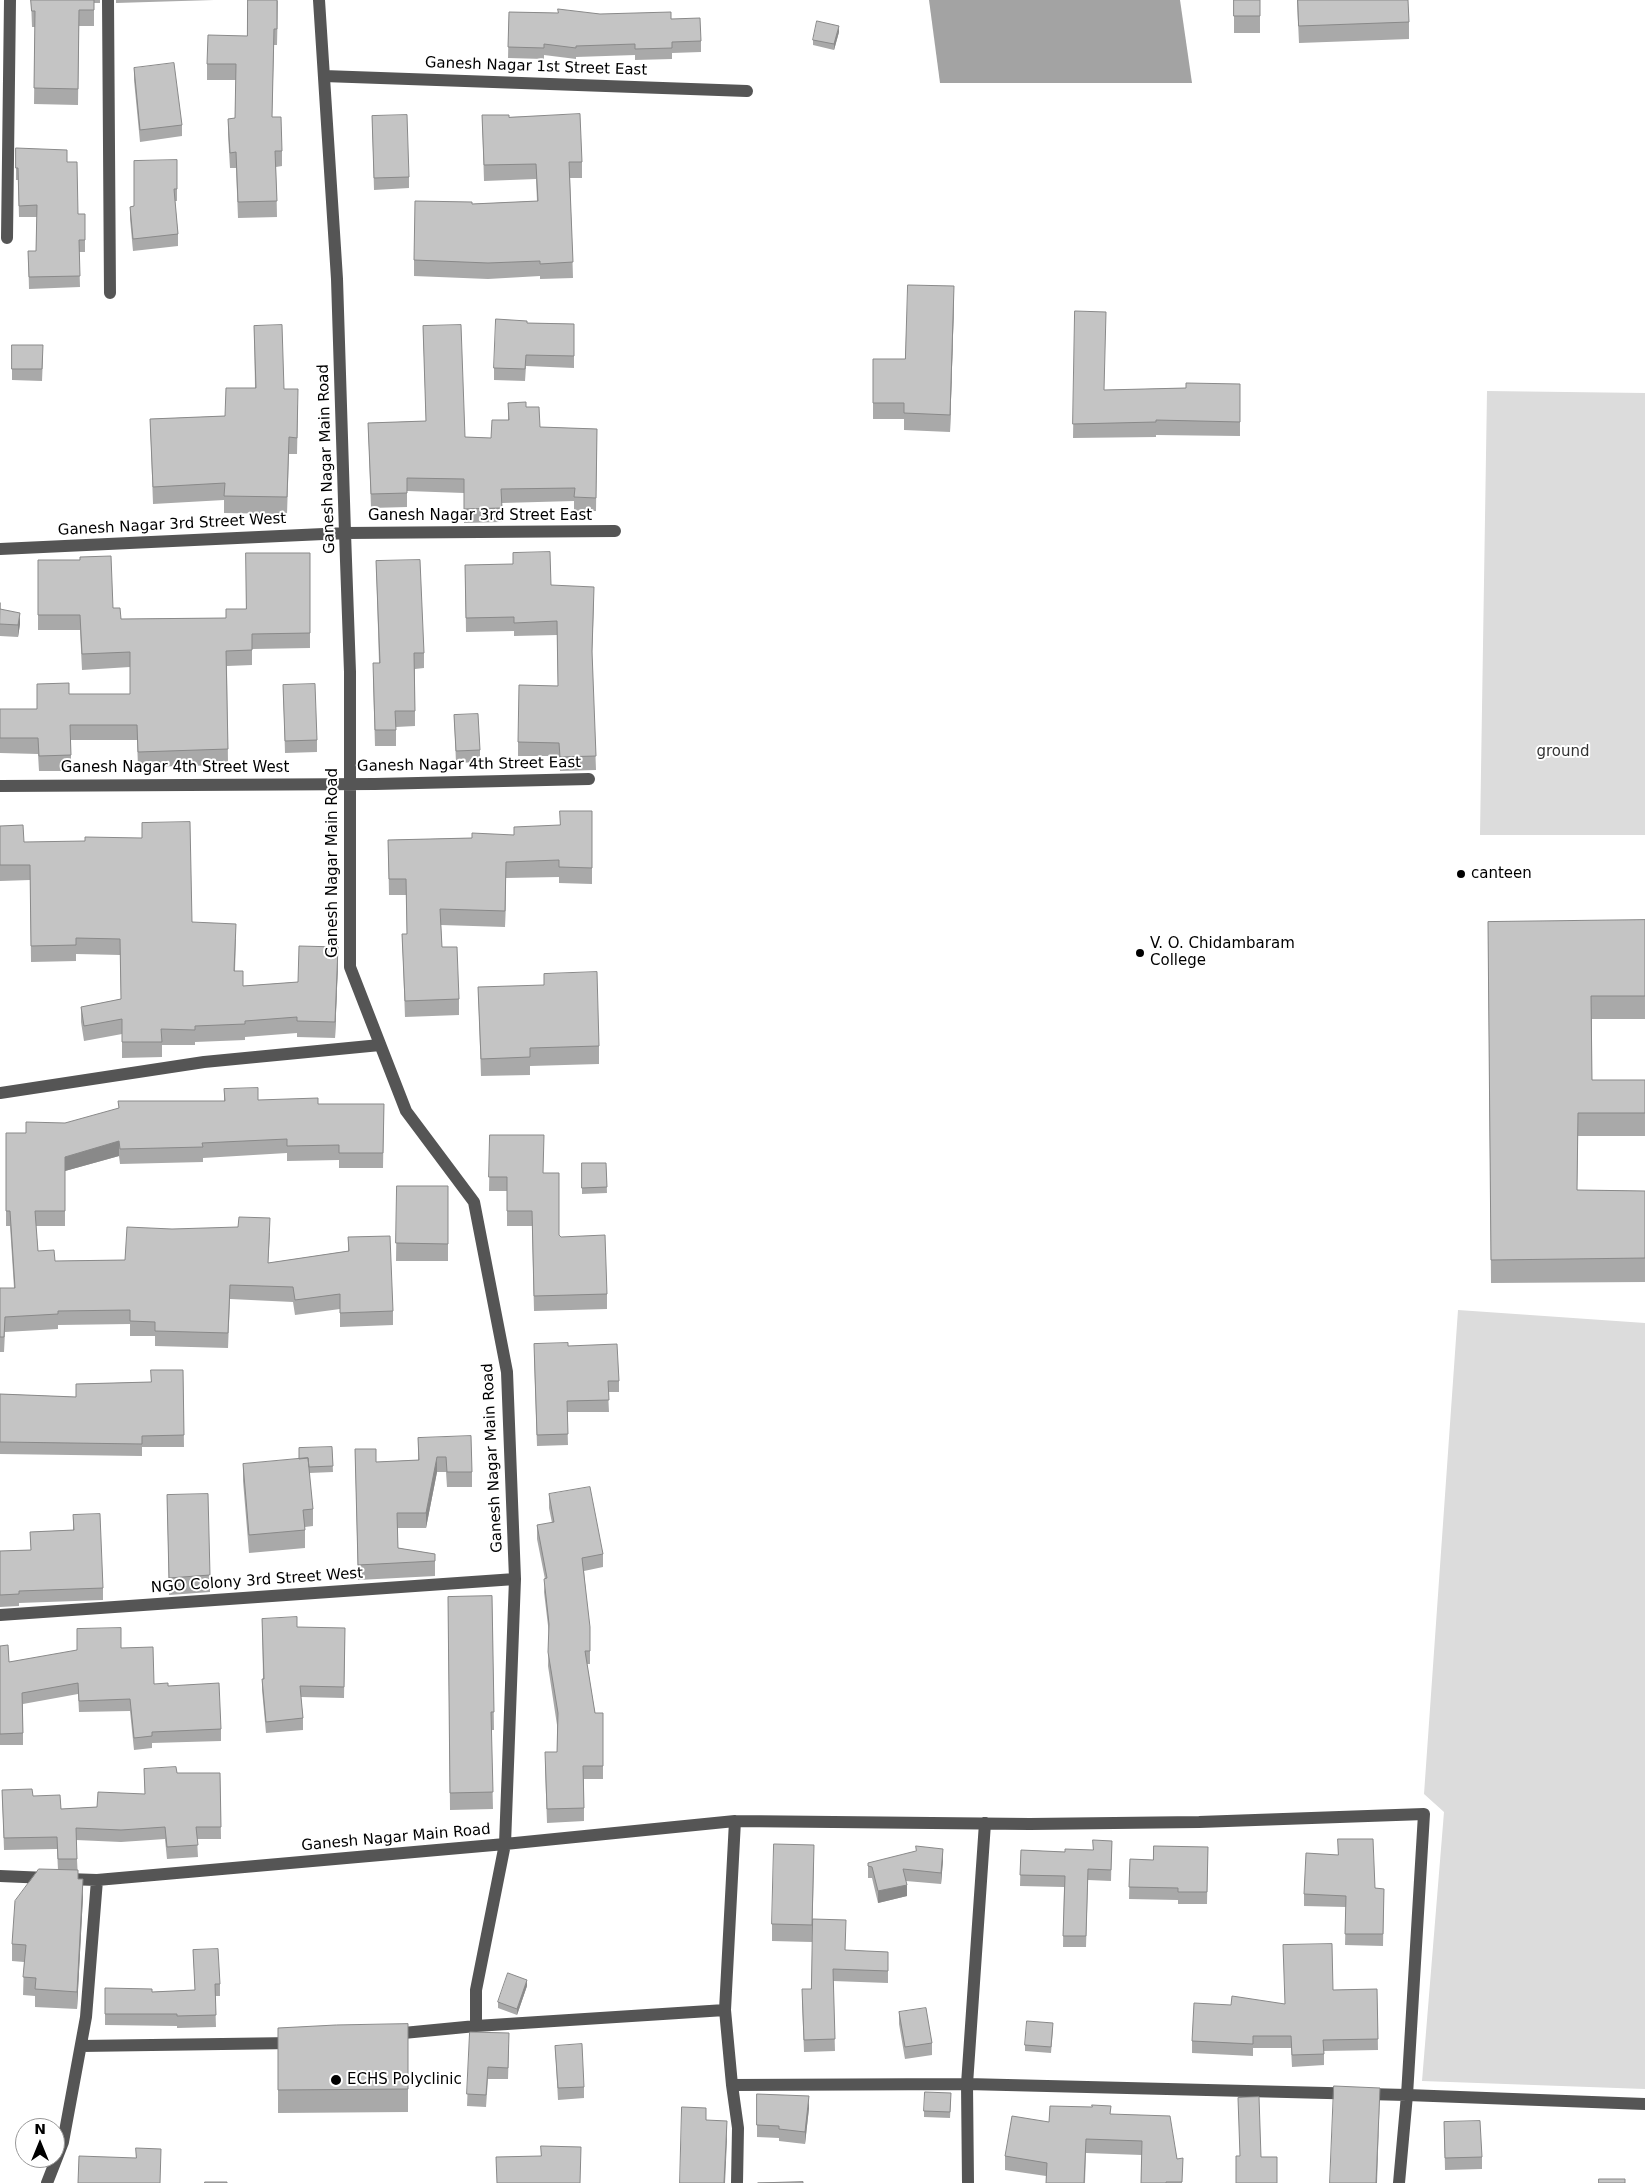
<!DOCTYPE html>
<html>
<head>
<meta charset="utf-8">
<style>
  body { margin:0 }
  #map { position:relative; width:1645px; height:2183px; overflow:hidden; background:#fff; font-family:"DejaVu Sans",sans-serif }
  canvas { display:block }
  .north { position:absolute; left:15px; top:2118px; width:50px; height:50px; box-sizing:border-box; background:#fff; border:1px solid #999; border-radius:50%; rotate:0deg; font-size:14px; font-weight:700; line-height:20px; text-align:center; color:#000 }
  .north::after { content:''; display:block; margin:auto; width:18px; height:22px; background:#000; clip-path:polygon(50% 0,100% 100%,50% 72%,0 100%) }
</style>
</head>
<body>
<div id="map">
<canvas width="1645" height="2183"></canvas>
<div class="north">N</div>
</div>
<script>
const ctx = document.querySelector('canvas').getContext('2d');
ctx.lineJoin = 'round';
function paint(path, color) { ctx.fillStyle = color; ctx.fill(path, 'evenodd'); }
function trace(path, color, width, dash) { ctx.strokeStyle = color; ctx.lineWidth = width; ctx.lineCap = dash ? 'butt' : 'round'; ctx.setLineDash(dash || []); ctx.stroke(path); }
function label(font, color, halo, rows, align = 'center') {
  ctx.font = font + ' "DejaVu Sans",sans-serif'; ctx.lineWidth = 4; ctx.setLineDash([]); ctx.textBaseline = 'middle'; ctx.strokeStyle = halo; ctx.fillStyle = color; for (const [text, x, y, turn = 0] of rows) {
    ctx.save(); ctx.translate(x, y); ctx.rotate((+turn || 0) * Math.PI / 180); ctx.textAlign = isNaN(turn) ? turn : align; if (halo) ctx.strokeText(text, 0, 0); ctx.fillText(text, 0, 0); ctx.restore();
  }
}
const green = new Path2D(`
  M1487,391l158,2v442h-165z
  M1458,1310l187,13v766l-223,-8 22,-269 -20,-18z`);
const water = new Path2D(`
  M929,0h251l12,83h-252z`);
const minor = new Path2D(`
  M108,0l2,293
  M324,76l423,15
  M7,238l3,-238
  M0,549l345,-16 270,-2
  M0,786l375,-2 214,-5
  M0,1093l204,-31 176,-17
  M0,1615l515,-36
  M0,1876l47,2
  M67,1879l30,1 408,-36 10,-265 -8,-207 -33,-170 -68,-91 -56,-144v-295l-5,-139 -8,-254 -18,-279
  M725,2010l10,-189
  M476,2026l249,-16 7,75 235,-1 440,11 238,9
  M393,2034l83,-8v-36l29,-146 230,-23 295,3 169,-2 225,-8 -17,281 -8,88
  M81,2046l212,-3
  M732,2085l6,43 -1,55
  M47,2183l16,-41 23,-125 11,-137
  M968,2183l-1,-99 18,-261`);
const wall = new Path2D(`
  M31,0h69v3h-6v23h-15l-1,79 -44,-1 1,-77h-3z
  M116,0h98l-98,3z
  M278,0l-1,45h-3l-2,72 10,34v15l-6,1 1,50 -39,1 -2,-50h-6l-2,-34v-15l7,-1 1,-38h-29v-16l40,-28z
  M1234,0h26v33h-26z
  M1297,0l112,22v17l-110,4z
  M509,12l91,2 71,5 30,22v11l-29,1v6l-37,1v-5l-59,2v2l-32,-4v4l-36,-1z
  M839,32l-5,18 -21,-5v-5z
  M134,68l48,57v11l-42,6 -6,-62z
  M482,115l27,2 73,45v16h-12l3,100 -33,1v-3l-52,3 -74,-3v-16l58,-56 65,-3 -1,-22 -52,2z
  M372,116l37,61v11l-35,2z
  M16,148l51,14 11,52h7v38h-6l1,35 -51,2 -1,-38h8l1,-34h-18l-1,-37h-2z
  M177,160v41h-2l3,33v12l-45,5 -3,-32v-12l4,-1z
  M954,303l-4,129 -46,-2v-11h-31v-60h32z
  M1075,311l29,79 82,-2 54,-4v52l-84,-1v2l-83,1z
  M527,323l47,1v44l-48,-2 -1,15 -31,-1v-12z
  M254,326l30,63 14,17 -1,48h-8l-2,60 -63,-1v-13l-71,4 -3,-85 75,-3 30,-28z
  M423,326l42,111 26,1 17,-18v-17l18,4 14,20 57,2 -1,82h-22v-10l-72,2v19l-38,1v-30l-57,-2v16l-36,1 -3,-85 58,-2z
  M12,345l31,12 -1,24 -30,-1z
  M310,553v95l-58,1v16l-25,1 1,99 -90,2 -1,-27h-66v31h-32l-1,-17 -38,-1v-44h37v-25l32,10h61v-27l-48,3 -2,-40h-42v-70l75,48 8,11 105,-1 20,-9z
  M376,561l48,92v15l-9,1v57l-19,1v19h-21l-2,-68 6,-15z
  M465,565l86,20 43,16 -2,56 4,113 -36,1 -1,-15h-41v-14l40,-56 -1,-51 -43,1v-5l-48,1z
  M0,603v6l20,15 -2,13 -18,-1z
  M283,685l34,55v12l-32,1z
  M454,715l26,35v12l-24,1z
  M592,811v73l-33,-1v-6l-53,1 -1,49 -64,-2 1,22 17,52v16l-54,2 -3,-83h5l-1,-39h-17l-1,-55 84,-2 42,-3 46,-10z
  M0,826l24,16 168,80 44,17 -1,32 8,15 55,-4 40,-19 -3,75 -38,-1v-4l-52,4v3l-50,2v3h-33v12l-40,1v-24l-38,7 -3,-19v-15l40,-8 -1,-44 -44,-1v7l-45,1 -1,-82 -30,1z
  M1645,920v99h-53v61h53v56h-67l-1,54 68,1v91l-154,1 -3,-361z
  M478,987l121,59v18l-69,2v9l-49,1z
  M224,1089l34,11 60,4h66l-1,64h-44v-8l-52,1v-8l-84,5v4l-83,2 -1,-8 -54,15v55h-29l2,25 17,10 70,-1 145,-27 -2,30 80,-12v-14l45,74v14l-53,2v-18l-45,6 -2,-13 -63,-3 -2,49 -73,-2v-10h-25v-12l-72,1v4l-53,3 -1,20h-4v-64h14l-4,-62h-4v-93h20l39,-10 159,-22z
  M490,1135l53,38 16,62 48,59v15l-73,2 -2,-85h-25v-35h-18z
  M582,1163h24l1,30 -25,1z
  M397,1186h51v75h-52z
  M568,1346l51,35v11h-11l1,20h-42l1,33 -31,1 -3,-91z
  M183,1370l1,77h-42v9l-142,-2v-60l76,3v-13l75,-2z
  M418,1438l54,34v15h-25l-1,-15h-9l-11,56h-28v20l37,6v22l-77,4 -3,-131 21,13 42,-2z
  M332,1447l1,25 -24,1 4,36v17l-8,1v21l-56,5 -6,-72v-17l56,-5z
  M549,1494l54,60v13l-19,4 6,69v24h-3l8,49h8v66h-19v42l-37,2 -2,-57 12,-14v-27l-9,-59 1,-32 -5,-42 1,-13 -8,-40v-14l15,-2 -3,-15z
  M167,1495l43,80v17l-41,3z
  M73,1515l30,73v12l-84,3v3l-19,1v-56l31,-1 -1,-18 43,-2z
  M492,1596l2,134h-3l2,79 -43,1 -2,-213z
  M262,1619l83,21 -1,58 -43,-1 2,21v12l-37,3 -4,-43v-11h1z
  M0,1646l9,16 112,-14 33,36 14,2 53,43v12l-69,2v5l-18,2 -4,-39 -51,1 -1,-18 -55,10v41h-23z
  M144,1769l33,4h43l1,66h-24l1,18 -31,2 -2,-20 -44,3 -45,-2 2,39 5,17 -6,113 -42,-2v-11l-12,-1 1,-33 -12,-1v-17l46,-74 -1,-21 -53,1 -2,-60 31,6 28,13 36,-2 48,-13z
  M1112,1841l-1,40 -23,-1 -2,67h-23l1,-60 -44,-1 1,-36 44,2 28,-2z
  M1208,1847l-1,57h-29v-4l-49,-1 1,-40 23,1z
  M943,1860l-2,24 -35,-3 1,15 -29,7 -6,-25h-4v-15z
  M814,1863l-2,79 -40,-1v-17z
  M1375,1888l9,1 -1,57 -38,-1 1,-38 -42,-1v-12z
  M193,1950l27,34v12h-5l1,31 -39,1v-2l-72,-1v-37l47,4 43,-2z
  M845,1950l43,2v31l-55,-2 2,70 -31,1 -2,-51 9,-12z
  M527,1986l-10,29 -19,-7v-6z
  M1377,1989l1,61 -54,1v14l-32,2 -1,-19h-38v8l-61,-3v-12l39,-36 54,-1 48,-14z
  M899,2012l33,31v12l-27,4 -6,-35z
  M408,2024v88l-130,1v-85z
  M1053,2029l-2,24 -26,-2v-6z
  M470,2032l39,13 -1,34h-20l-2,28 -19,-1z
  M555,2046l29,41v11l-26,2z
  M757,2094l52,14 -4,36 -26,-3v-3l-22,-1z
  M951,2099l-1,19 -26,-1v-6z
  M1111,2114l66,45 5,24h-41l1,-28 -56,-2 -1,30h-39v-7l-41,-6v-14z
  M1444,2122l38,35v12l-37,1z`);
const shadedWall = new Path2D(`
  M839,26v6l-5,18v-6z
  M954,286v17l-4,129v-17z
  M20,613v11l-2,13v-12z
  M506,862v16l-1,49v-16z
  M338,947v16l-3,75v-16z
  M119,1141v15l-54,15v-14z
  M437,1457v15l-11,56v-15z
  M943,1849v11l-2,24v-11z
  M83,1879v17l-6,113v-17z
  M907,1885v11l-29,7v-12z
  M527,1980v6l-10,29v-6z
  M1380,2088l-3,95h-1z
  M809,2096v12l-4,36v-12z
  M727,2121v18l-2,44h-1z`);
const building = new Path2D(`
  M31,0h63v10h-15l-1,79 -44,-1 1,-77h-3z
  M248,0h29v29h-3l-2,88h9l1,34h-7l2,50 -39,1 -2,-50 -6,1 -2,-34 7,-1 1,-54h-29l1,-29 39,1z
  M1234,0h26v16h-26z
  M1298,0h110l1,22 -110,4z
  M558,9l42,5 71,-2v7l29,-1 1,23 -29,1v6l-37,1v-5l-59,2v2l-32,-4v4l-36,-1 1,-35 49,1z
  M817,21l22,5 -5,18 -21,-4z
  M174,63l8,62 -42,5 -6,-62z
  M580,114l2,48h-13l4,100 -33,2v-3l-52,2 -74,-3 1,-59 57,1v2l66,-3 -2,-37 -52,1 -2,-50h27v2z
  M407,115l2,62 -35,1 -2,-62z
  M16,148l51,2v12h10l1,52h7v26h-6l1,36 -51,1 -1,-26h8l1,-46 -18,1 -1,-38h-2z
  M177,160v29h-3l4,45 -45,5 -3,-32 4,-1v-45z
  M908,285l46,1 -4,129 -46,-2v-10h-31v-44h32z
  M1075,311l31,1 -2,78 82,-2v-5l54,1v38l-84,-2v2l-83,2z
  M496,319l31,2v2l47,1v32l-48,-1 -1,14 -31,-1z
  M282,325l2,64h14l-1,49 -8,-1 -2,60 -63,-1 1,-13 -72,4 -3,-68 75,-3 1,-28h30l-2,-62z
  M461,325l4,112 26,1 1,-18h17l-1,-17 18,-1v5h13l1,20 57,2 -1,69 -22,-1 1,-9 -74,1 1,19 -38,1v-30l-57,-1v15l-36,1 -3,-71 58,-2 -3,-95z
  M12,345h31l-1,24h-30z
  M550,552l1,33 43,2 -2,64 4,105 -36,1 -1,-14 -41,-1 1,-57 39,1 -1,-65 -43,2v-6l-48,1 -1,-53 48,-1v-11z
  M246,553h64v80l-58,1v16l-26,1 2,98 -90,3 -1,-27h-67l1,30 -32,1 -1,-18h-38v-29h37v-25l32,-1v11h61v-42l-48,2 -2,-39h-42v-55h42v-3l31,-1 2,52h7l1,11 105,-1v-9h20z
  M420,560l4,93h-10l1,58h-20l1,19h-21l-2,-67h7l-4,-102z
  M0,603v6l20,4 -2,12 -18,-1z
  M315,684l2,56 -32,1 -2,-56z
  M478,714l2,36 -24,1 -2,-36z
  M560,811h32v57l-33,-1v-7l-53,2 -1,49 -65,-2 2,38h15l2,52 -54,2 -3,-67h5l-1,-55h-17l-1,-39 84,-2v-5l42,2v-8l46,-2z
  M190,822l2,100 44,2 -2,47h9v15l55,-4 1,-36 39,1 -3,75 -38,-1v-4l-52,4v3l-50,2v4l-34,-1 1,13h-40v-23l-38,7 -3,-19 40,-8 -1,-60 -44,-1v7l-45,1 -1,-81h-30v-39l23,-1 1,17 61,-1v-4l57,1v-15z
  M1645,920v76h-54l1,84h53v33h-67l-1,77 68,1v67l-154,2 -3,-338z
  M597,972l2,74 -69,2v9l-49,2 -3,-72 66,-2v-11z
  M258,1088v12l60,-2v6h66l-1,49h-44v-8l-52,1v-7l-85,4 1,4 -83,2 -1,-8 -54,16v54h-30l3,40 16,-1 1,11 70,-1 2,-33 45,2 66,-2 1,-10 31,1 -2,45 81,-12 -1,-14 42,-1 3,75 -53,2v-19l-45,6 -2,-13 -63,-2 -2,48 -73,-2v-9l-25,-1v-11l-72,1v3l-53,3 -1,20h-4v-49h15l-5,-77h-4v-78h20v-11l39,1 54,-15 -1,-7h107l-1,-12z
  M490,1135h54l-1,38h16v62l2,2 44,-2 2,59 -73,2 -2,-85h-25v-34h-18z
  M582,1163h24l1,24 -25,1z
  M397,1186h51v58l-52,-1z
  M568,1343v3l49,-2 2,37h-11l1,19 -42,1 1,33 -31,1 -3,-91z
  M151,1370h32l1,65 -42,1v8l-142,-2v-48l76,3v-13l75,-2z
  M471,1436l1,36h-25l-1,-15h-9l-11,56h-29l1,35 37,6v7l-77,4 -3,-116h21v13l43,-2 -1,-22z
  M332,1447l1,19 -24,1 -1,-9 -9,1v-11z
  M308,1458l5,51 -10,1 2,20 -56,5 -6,-71z
  M590,1487l13,67 -21,4 8,69v24h-5l10,62h8v53h-20l1,42 -37,1 -2,-57h12l1,-39 -10,-61 1,-28 -5,-45 3,-1 -10,-53 17,-3 -5,-28z
  M208,1494l2,81 -41,3 -2,-83z
  M100,1514l3,74 -84,3v3l-19,1v-44l31,-1 -1,-18 44,-2 -1,-15z
  M492,1596l2,116h-3l2,80 -43,1 -2,-196z
  M297,1617v10l48,1 -1,59 -44,-1 3,32 -37,4 -4,-43h2l-2,-60z
  M121,1628v20l32,-1 1,37 14,-1v3l51,-3 2,46 -69,3v4l-18,2 -4,-39 -51,2 -1,-18 -56,10 1,40 -23,1v-88l8,-1 1,17 68,-12v-21z
  M176,1767l1,6h43l1,54h-25l2,18 -31,2 -2,-20 -44,3 -45,-2 1,31h-19l-1,-22 -53,1 -2,-48 30,-1 1,7 27,-1 1,14 36,-2 1,-15 47,2 -1,-25z
  M1338,1839h35l2,49 9,1 -1,45h-38l1,-38 -42,-2 2,-41 32,2z
  M1093,1840l19,1 -1,29 -23,-1 -2,67h-23l2,-60 -45,-1 1,-25 44,2v-3l28,1z
  M774,1844l40,1 -2,80 -40,-1z
  M916,1846l27,3 -2,24 -38,-4 4,16 -29,6 -6,-24 -4,-1v-3l48,-12z
  M1154,1846l54,1 -1,45h-29v-4l-49,-1 1,-28 23,1z
  M39,1869l39,1v9h5l-6,113 -42,-3 1,-11 -13,-1 3,-32 -14,-1 3,-43z
  M813,1919l33,1 -1,30 43,2v19l-55,-2 2,70 -31,1 -2,-51h9z
  M1332,1944l1,46 44,-1 1,50 -55,1 1,14 -32,1 -1,-19h-38v8l-61,-3 2,-38 37,2 1,-9 53,8 -2,-59z
  M218,1949l2,35h-5l1,31 -39,1v-2h-72v-26l47,1v3l43,-2 -2,-40z
  M508,1973l19,7 -10,29 -19,-7z
  M926,2008l6,35 -27,4 -6,-35z
  M1027,2021l26,2 -2,24 -26,-2z
  M408,2024v65l-130,1v-62l58,-3z
  M470,2032l39,1 -1,35 -20,-1 -2,28 -19,-1z
  M582,2044l2,43 -26,1 -3,-42z
  M1334,2086l46,2 -4,95h-46z
  M925,2092l26,1 -1,19 -26,-1z
  M757,2094l52,2 -4,36 -26,-3v-3l-22,-1z
  M1259,2097l2,60h16v26h-41v-27h4l-2,-58z
  M1092,2105l19,1 -1,8 60,2 7,43 6,-1 -1,24h-16v1h-25l1,-42 -56,-2 -2,44h-38l1,-20 -42,-7 7,-40 37,6 1,-16 42,1z
  M682,2107l24,1v12l21,1 -3,62h-44z
  M1480,2121l2,36 -37,1 -1,-36z
  M541,2146l40,1 -1,36h-83l-1,-26 45,-1z
  M136,2148l25,1 -1,34h-82l1,-27 57,2z
  M1599,2179h26v4h-26z
  M205,2182h22v1h-22z
  M803,2182v1h-45z`);
const markers = [
  [1461,874,5,"#000"],
  [1140,953,5,"#000"],
  [336,2080,6,"#000"]
];
const streetNames = [
  ["Ganesh Nagar 1st Street East",536,67,2],
  ["Ganesh Nagar Main Road",327,459,-92],
  ["Ganesh Nagar 3rd Street East",480,516],
  ["Ganesh Nagar 3rd Street West",172,525,-3],
  ["Ganesh Nagar 4th Street East",469,765,-1],
  ["Ganesh Nagar 4th Street West",175,768],
  ["Ganesh Nagar Main Road",333,863,-90],
  ["Ganesh Nagar Main Road",493,1458,-93],
  ["NGO Colony 3rd Street West",257,1581,-4],
  ["Ganesh Nagar Main Road",396,1838,-5]
];
const parkNames = [
  ["ground",1563,752]
];
const poiNames = [
  ["canteen",1471,874],
  ["V. O. Chidambaram",1150,944],
  ["College",1150,961],
  ["ECHS Polyclinic",347,2080]
];
paint(green, '#dcdcdc');
paint(water, '#a3a3a3');
trace(minor, '#555', 12);
paint(wall, '#a9a9a9');
paint(shadedWall, '#898989');
paint(building, '#c4c4c4');
trace(building, '#898989', 1);
for (const [x, y, r, color] of markers) { const dot = new Path2D(); dot.arc(x, y, r, 0, 2 * Math.PI); ctx.fillStyle = color; ctx.fill(dot); trace(dot, '#fff', 2); }
label('15px', '#000', '#fff', streetNames);
label('15px', '#333', '#fff', parkNames);
label('15px', '#000', '#fff', poiNames, 'left');
</script>
</body>
</html>
